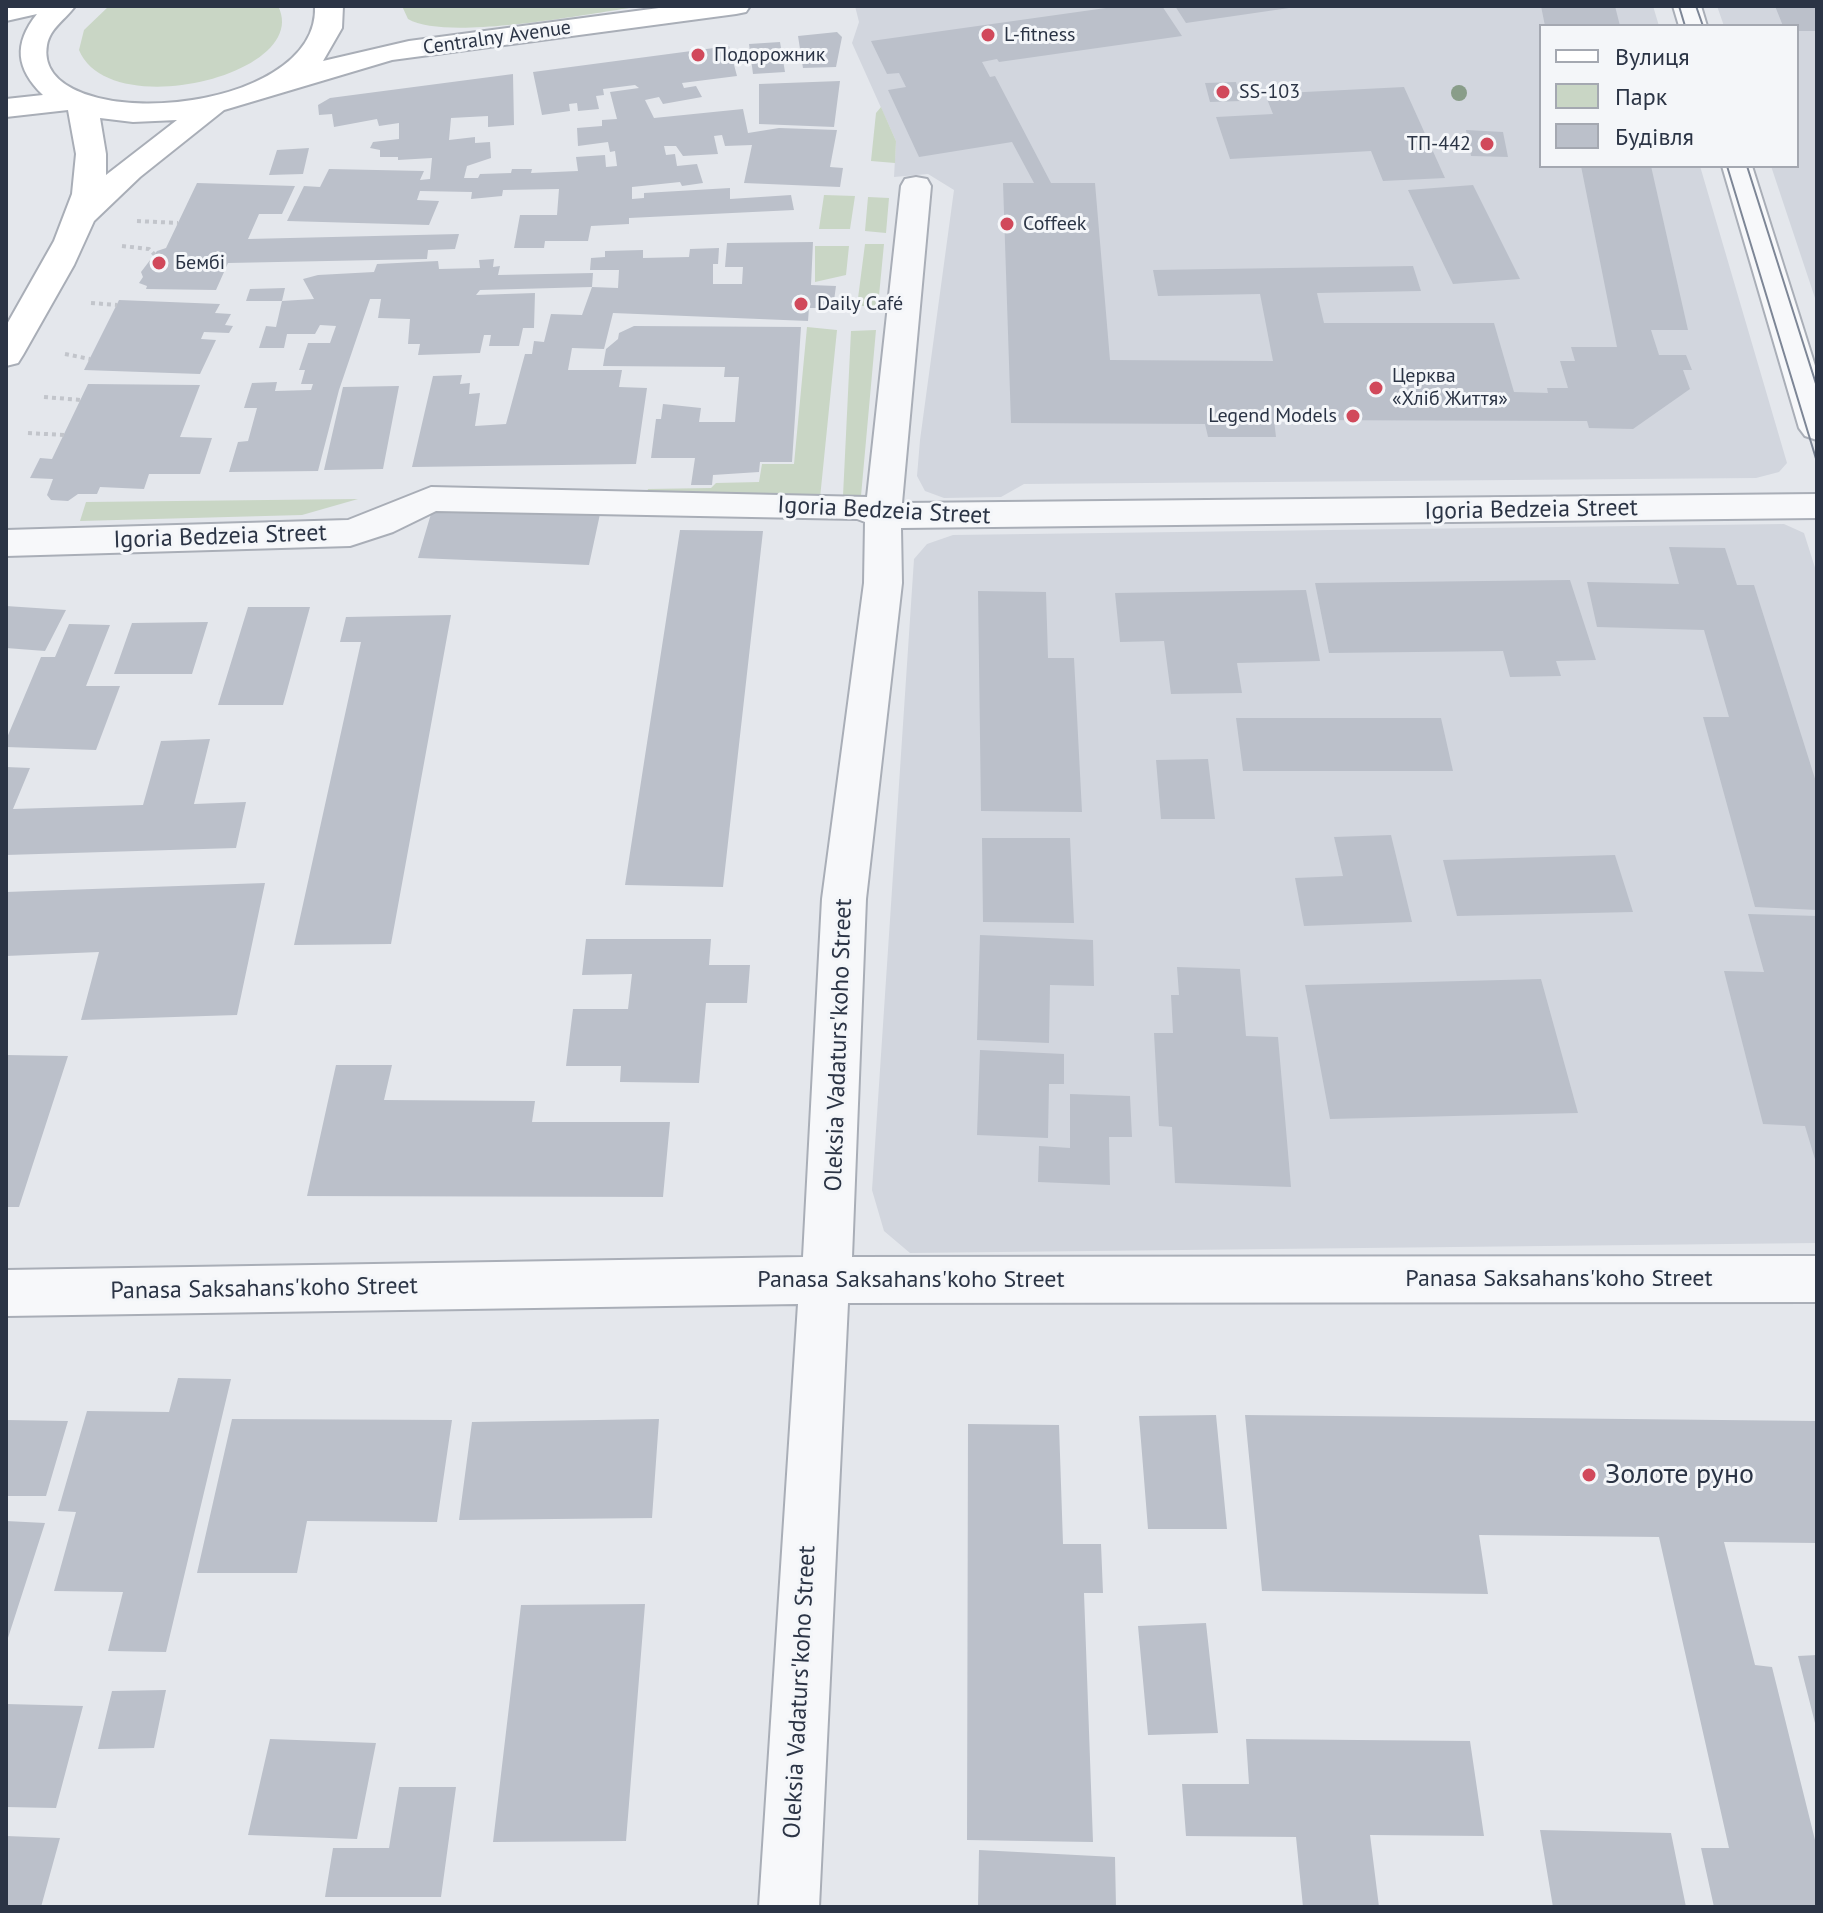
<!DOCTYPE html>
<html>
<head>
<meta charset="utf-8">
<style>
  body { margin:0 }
  #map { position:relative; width:1823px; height:1913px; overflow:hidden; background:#e4e7ec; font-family:"PT Sans",sans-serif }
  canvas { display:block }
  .frame { position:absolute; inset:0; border:8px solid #2b3445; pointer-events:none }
  .legend { position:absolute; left:1539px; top:24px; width:260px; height:144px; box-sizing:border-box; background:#f4f6f9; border:2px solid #a4a8b1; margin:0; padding:10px 14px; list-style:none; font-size:24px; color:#2b3445 }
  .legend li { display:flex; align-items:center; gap:16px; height:40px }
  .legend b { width:40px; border:2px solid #a4a8b1 }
</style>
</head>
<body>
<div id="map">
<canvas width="1823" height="1913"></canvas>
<div class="frame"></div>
<ul class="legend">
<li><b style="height:10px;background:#fff"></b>Вулиця</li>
<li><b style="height:22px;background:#c9d6c5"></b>Парк</li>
<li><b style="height:22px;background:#bbc0ca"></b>Будівля</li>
</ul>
</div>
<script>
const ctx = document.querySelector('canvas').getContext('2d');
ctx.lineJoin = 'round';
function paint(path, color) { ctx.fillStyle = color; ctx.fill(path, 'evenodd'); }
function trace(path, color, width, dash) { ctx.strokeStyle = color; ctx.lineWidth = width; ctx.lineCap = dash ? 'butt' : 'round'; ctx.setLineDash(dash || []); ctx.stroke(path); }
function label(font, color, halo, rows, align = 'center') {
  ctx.font = font + ' "PT Sans",sans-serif'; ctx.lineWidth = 6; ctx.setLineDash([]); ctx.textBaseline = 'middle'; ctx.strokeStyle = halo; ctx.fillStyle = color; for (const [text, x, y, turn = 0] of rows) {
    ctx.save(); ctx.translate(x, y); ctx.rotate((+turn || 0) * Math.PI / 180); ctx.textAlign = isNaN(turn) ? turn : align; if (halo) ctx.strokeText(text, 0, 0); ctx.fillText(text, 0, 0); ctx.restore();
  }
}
const built = new Path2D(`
  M855,6h798l6,20h-118v140h159l87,297 -8,9 -23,6 -732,6 -23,13 -57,1 -19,-7 -8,-15 3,-36 34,-250 -26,-16 -34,3 2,-36 -44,-98 7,-21z
  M1717,6h100v298l-46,-138h26v-140h-73z
  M1784,524l20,9 13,41v669l-907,10 -26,-22 -12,-41 42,-631 13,-15 26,-9z`);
const green = new Path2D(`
  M109,6h169c35,68 -169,118 -199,44l5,-20z
  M402,6h240c-50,7 -195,36 -234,13z
  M881,107l15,34 -1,22 -24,-2 5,-48z
  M824,195l31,1 -5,33h-31z
  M868,197l21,1 -3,35 -21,-2z
  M865,244h19l-6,62h-21z
  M815,246h34l-3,29 -31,7z
  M807,327l30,3 -17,168 -175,1 3,-10 63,-1 5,-5 43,-1 3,-18h32z
  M876,330l-15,166h-18l8,-165z
  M358,499l-56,16 -222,6 6,-19z`);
const building = new Path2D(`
  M1120,6h42l20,30 -183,26 -2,-3 -15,3 8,15 5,-1 56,107h44l15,177 163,1 -13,-67 -102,2 -5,-26 260,-4 8,25 -104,2 7,30h170l20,69 34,1 -1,-5h21l-8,-27h15l-4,-14h46l-36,-181h70l37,164h-37l8,25h27l6,15h-9l7,19 -57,40 -44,-1 -2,-7 -313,-1 2,17h-68l-3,-13 -194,-1 -8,-240h31l-22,-41 -93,15 -31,-67 18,-3 -7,-14 -12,1 -16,-33z
  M1175,6h114v2l-103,15z
  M1541,6h74l5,20h-75z
  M1775,6h42v25h-20v-5h-14z
  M837,32l5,5 -6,30 -33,1 -5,-32z
  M780,42l5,30 -32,2 -4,-30z
  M729,46l8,30 -55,7 2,5 12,-2 6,11 -39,7 -4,-7 -14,3 9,18 89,-9 5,24 31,-5 58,2 -7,37 13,1 -3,19 -96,-4 8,-38 -27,1 -3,-11 -8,1 4,18 -35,2 -7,-10h-12l2,9 9,-1 2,12 20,-2 6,19 -21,3 -2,-4 -48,5v12l12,-1v-5l86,-5v11l61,-4 3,15 -165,8v6l-38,2 -3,15h-43l-1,7h-30l6,-33h37l2,-26 -56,1 -1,6 -31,3 1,-7 -52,-1 -3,9 22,1 -10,24 -142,-4 17,-35 16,1 9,-18 95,2 -4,9 10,-1 2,-21 -34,2v-3h-18v-7l-10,-2 3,-6 26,-3v-16l-20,3 -2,-7 -43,8 -2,-13 -13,1 -1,-10 12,-7 183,-24 1,51 -26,2v-11l-37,2 -2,22 26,-3v6l15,-1 1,16 -24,8 -3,12h14l2,-4 31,-1 1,-4h20l-1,4 47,-2 -2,-14 29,-2 1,12 11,-1 -2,-15 -5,1 -2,-10 -30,4 -1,-18 25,-2v-6l15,-1 -7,-27 29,-4 -4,-3 -32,4 1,6 -8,1 3,13 -21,2 -1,-8 -8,1 1,7 -28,4 -9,-43z
  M840,81l-6,46 -75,-3v-40z
  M1236,82l5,19 -31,1 -5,-19z
  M1404,87l41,91 -62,3 -12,-30 -141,8 -14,-42 57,-3 -8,-20z
  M1466,130l37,2 5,25 -37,-1z
  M309,148l-6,26 -34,1 8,-25z
  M197,183l98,3 -13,28h-23l-11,25 211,-5 -4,15 -27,1 -1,9 -199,4 -12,27 -70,-1 1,-3 -8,-3 4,-6 -2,-5 16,-21 9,-3z
  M1473,185l47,94 -67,5 -45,-94z
  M813,242l-2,43 25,1 -3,22h-24l-1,13 -195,-8 -9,36 -32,-1 -4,22h54l-3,17 28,1 -11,76 -224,3 21,-91 29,-1 -2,9 10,-1 -1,11 11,-1 -5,33 31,-2 19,-70h7l2,-13 10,1 7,-28 31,1 10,-28 -112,3 -4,5 59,-2 -1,35h-11l-4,18h-30l2,-11h-7l-4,18 -62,2 2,-11h-12l2,-25 -32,-1 3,-19h-11l-31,91 -21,81 -89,1 9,-30 10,-1 9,-33h-13l8,-25 25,-1 -2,9 36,-1 2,-6h-12l4,-14h-6l9,-27h22l6,-17 -16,-1 -5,9h-28l-3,14h-25l7,-22 10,1 6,-26 32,-2 -11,-20 15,-4 56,-3 3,-8 61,-3 1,8 41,-1 -1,-8 15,-1 -1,8 7,-1 -2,9 95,-2 -1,14 26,1 1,-18h-29l1,-12 14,-1v-6l38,-1v8l46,-1 1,-8 29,-1 -1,16h-5v20h29l1,-17h-18l2,-24z
  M285,288l-3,13h-36l4,-12z
  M119,300l101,4 -5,9 16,1 -6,11 8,1 -4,7 -25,-1 -3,7 15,1 -16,34 -116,-4z
  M634,326l167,1 -9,135h-32l-1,10 -46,3 -1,10h-21l4,-27h-44l5,-39h5l2,-15 38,4 -2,14h36l4,-45h-15l1,-10 -122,-1 3,-17 12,-10 1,-6z
  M88,384l112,1 -20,52 32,1 -12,36h-51l-5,15 -44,-2 -3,7h-19l-10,7 -17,-1 -4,-5 6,-16 -23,-1 10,-20 12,1z
  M399,386l-16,83 -59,1 19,-83z
  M433,507l167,7 -11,51 -171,-7z
  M680,530l83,1 -40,356 -98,-2z
  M1669,547l56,1 12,37h17l63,200v125l-62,-3 -52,-190h26l-25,-87 -107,-3 -10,-45 92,2z
  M1570,580l26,80 -40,1 5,15 -51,1 -7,-26 -174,2 -14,-70z
  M1306,590l14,71 -83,2 5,30 -71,1 -7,-53 -44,1 -5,-49z
  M978,591l68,1 2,66h26l8,154 -101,-1z
  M6,606l60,4 -21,41 -39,-3z
  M248,607h62l-27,98h-65z
  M451,615l-60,329 -97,1 67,-303h-21l6,-25z
  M208,622l-16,52h-78l18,-51z
  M69,624l41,1 -24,61h34l-24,64 -90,-3v-7l35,-83h14z
  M1236,718h205l12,53h-210z
  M210,739l-16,65 52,-2 -10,46 -230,7v-88l24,1 -17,41 130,-4 18,-64z
  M1208,759l7,60h-54l-5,-59z
  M1391,835l21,87 -108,4 -9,-48 48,-2 -9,-39z
  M982,838h88l4,85 -91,-1z
  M1615,855l18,57 -176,4 -14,-56z
  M265,883l-28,132 -156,5 18,-68 -93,4v-64z
  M1748,914l69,2v250l-12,-40 -42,-2 -39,-153 40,1z
  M980,935l113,5 1,46 -44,-1 -1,58 -72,-3z
  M586,939h125l-2,26h41l-3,38h-41l-7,80 -79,-1 1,-16h-55l7,-57h55l4,-35 -50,1z
  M1177,967l63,2 6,67 32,1 13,150 -116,-4 -3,-56 -13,-1 -5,-93h19l-2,-38h8z
  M1541,979l37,134 -248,6 -25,-134z
  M980,1050l84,4v30h-15l-1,54 -71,-3z
  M6,1055l62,1 -49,151h-13z
  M336,1065h56l-8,35 151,1 -3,21h138l-7,75 -356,-1z
  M1070,1094l60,2 2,41h-23l1,48 -72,-3 1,-36 31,2z
  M178,1378l53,1 -65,273 -58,-1 15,-59 -69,-1 22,-79 -18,-1 29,-100 82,1z
  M1216,1415l11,114h-79l-9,-113z
  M1245,1415l572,6v122l-93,-1 31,123 17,2 45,181v59h-103l-13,-59h28l-70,-311 -180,-2 9,59 -226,-3z
  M232,1419l220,1 -15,102 -130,-1 -10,52h-100z
  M659,1419l-7,99 -193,2 13,-98z
  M6,1420l62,1 -22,75h-40z
  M968,1424l91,1 4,119h38l2,49h-19l9,249 -126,-2z
  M6,1521l39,2 -38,118 -1,-1z
  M645,1604l-19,237 -133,1 28,-237z
  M1206,1623l12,110 -70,2 -10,-109z
  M1817,1655v72h-1l-18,-71z
  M166,1690l-12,58 -56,1 14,-58z
  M6,1704l77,2 -27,102 -50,-1z
  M270,1739l106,4 -19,96 -109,-4z
  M1246,1739l224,2 14,95 -114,-1 9,72h-76l-7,-70 -110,-1 -4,-52h67z
  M399,1787h57l-15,110h-116l8,-49h56z
  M1540,1830l131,3 15,74h-133z
  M6,1836l54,2 -19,69h-35z
  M979,1850l136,7 1,50h-138z`);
const path = new Path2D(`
  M137,221l41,2
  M122,246l27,3 6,6
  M91,303l26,2
  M65,354l25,5
  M44,397l37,3
  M28,433l36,2`);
const minor = new Path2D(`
  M1673,6h28l6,20h-28z
  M1722,166h30l65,206v68l-12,-4 -6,-8z
  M916,177l11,2 4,7 -29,317 915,-9v24l-916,10 1,55 -36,316 -14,358 965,-1v46l-969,1 -29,604h-60l39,-603 -792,12v-46l797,-13 19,-358 42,-316 1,-61 -8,-3 -421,-8 -43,21 -43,14 -344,10v-26l342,-10 83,-33 436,10 34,-311 4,-7z`);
const secondary = new Path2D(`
  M6,6h69c-9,13 -25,22 -28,39 -16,91 273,74 268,-39h28l-1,22 -19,33 86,-20 265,-35h76l-4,6 -10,2 -344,46 -168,50 -84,67 -46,44 -20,44 -51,90 -5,8 -12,3v-40l48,-85 18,-47 4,-40 -8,-44 -62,7v-18l37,-4c-27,-26 -30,-51 -6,-81l-31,7zM100,118l33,4 44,-2 -71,55v-21z`);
const tram = new Path2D(`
  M1679,6l6,20
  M1696,6l7,20
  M1727,166l90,296
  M1747,166l70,221`);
const trees = [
  [1459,93]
];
const markers = [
  [988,35,8,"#d1495b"],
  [698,55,8,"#d1495b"],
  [1223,92,8,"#d1495b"],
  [1487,144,8,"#d1495b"],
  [1007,224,8,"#d1495b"],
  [159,263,8,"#d1495b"],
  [801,304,8,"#d1495b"],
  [1376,388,8,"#d1495b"],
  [1353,416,8,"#d1495b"],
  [1589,1475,8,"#d1495b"]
];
const farPoinames = [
  ["L-fitness",1004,35],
  ["Подорожник",714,55],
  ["SS-103",1239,92],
  ["ТП-442",1471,144,"right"],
  ["Coffeek",1023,224],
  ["Бембі",175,263],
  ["Daily Café",817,304],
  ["Церква",1392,376],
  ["«Хліб Життя»",1392,399],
  ["Legend Models",1337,416,"right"]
];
const farStreetnames = [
  ["Centralny Avenue",497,38,-8]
];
const streetNames = [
  ["Igoria Bedzeia Street",1531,510,-1],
  ["Igoria Bedzeia Street",884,511,3],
  ["Igoria Bedzeia Street",220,537,-2],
  ["Oleksia Vadaturs'koho Street",839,1045,-88],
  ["Panasa Saksahans'koho Street",1559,1279],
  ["Panasa Saksahans'koho Street",911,1280],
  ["Panasa Saksahans'koho Street",264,1289,-1],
  ["Oleksia Vadaturs'koho Street",800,1692,-87]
];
const nearPoinames = [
  ["Золоте руно",1605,1475]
];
paint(built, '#d2d6de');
paint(green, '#c9d6c5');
paint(building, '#bbc0ca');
trace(minor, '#a9aeb7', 4);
trace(secondary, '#a9aeb7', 4);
trace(path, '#c2c5cb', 4, [4, 4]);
paint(minor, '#f7f8fa');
paint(secondary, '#fff');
trace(tram, '#7d8696', 2);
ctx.fillStyle = '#899d89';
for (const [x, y] of trees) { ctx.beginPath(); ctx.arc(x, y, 8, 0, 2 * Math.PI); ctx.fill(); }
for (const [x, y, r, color] of markers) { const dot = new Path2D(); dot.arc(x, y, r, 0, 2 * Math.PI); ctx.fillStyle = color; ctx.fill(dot); trace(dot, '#f4f6f9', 3); }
label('20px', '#2b3445', '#f4f6f9', farPoinames, 'left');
label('20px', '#2b3445', '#f4f6f9', farStreetnames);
label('24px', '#2b3445', '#f4f6f9', streetNames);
label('28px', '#2b3445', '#f4f6f9', nearPoinames, 'left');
</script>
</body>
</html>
